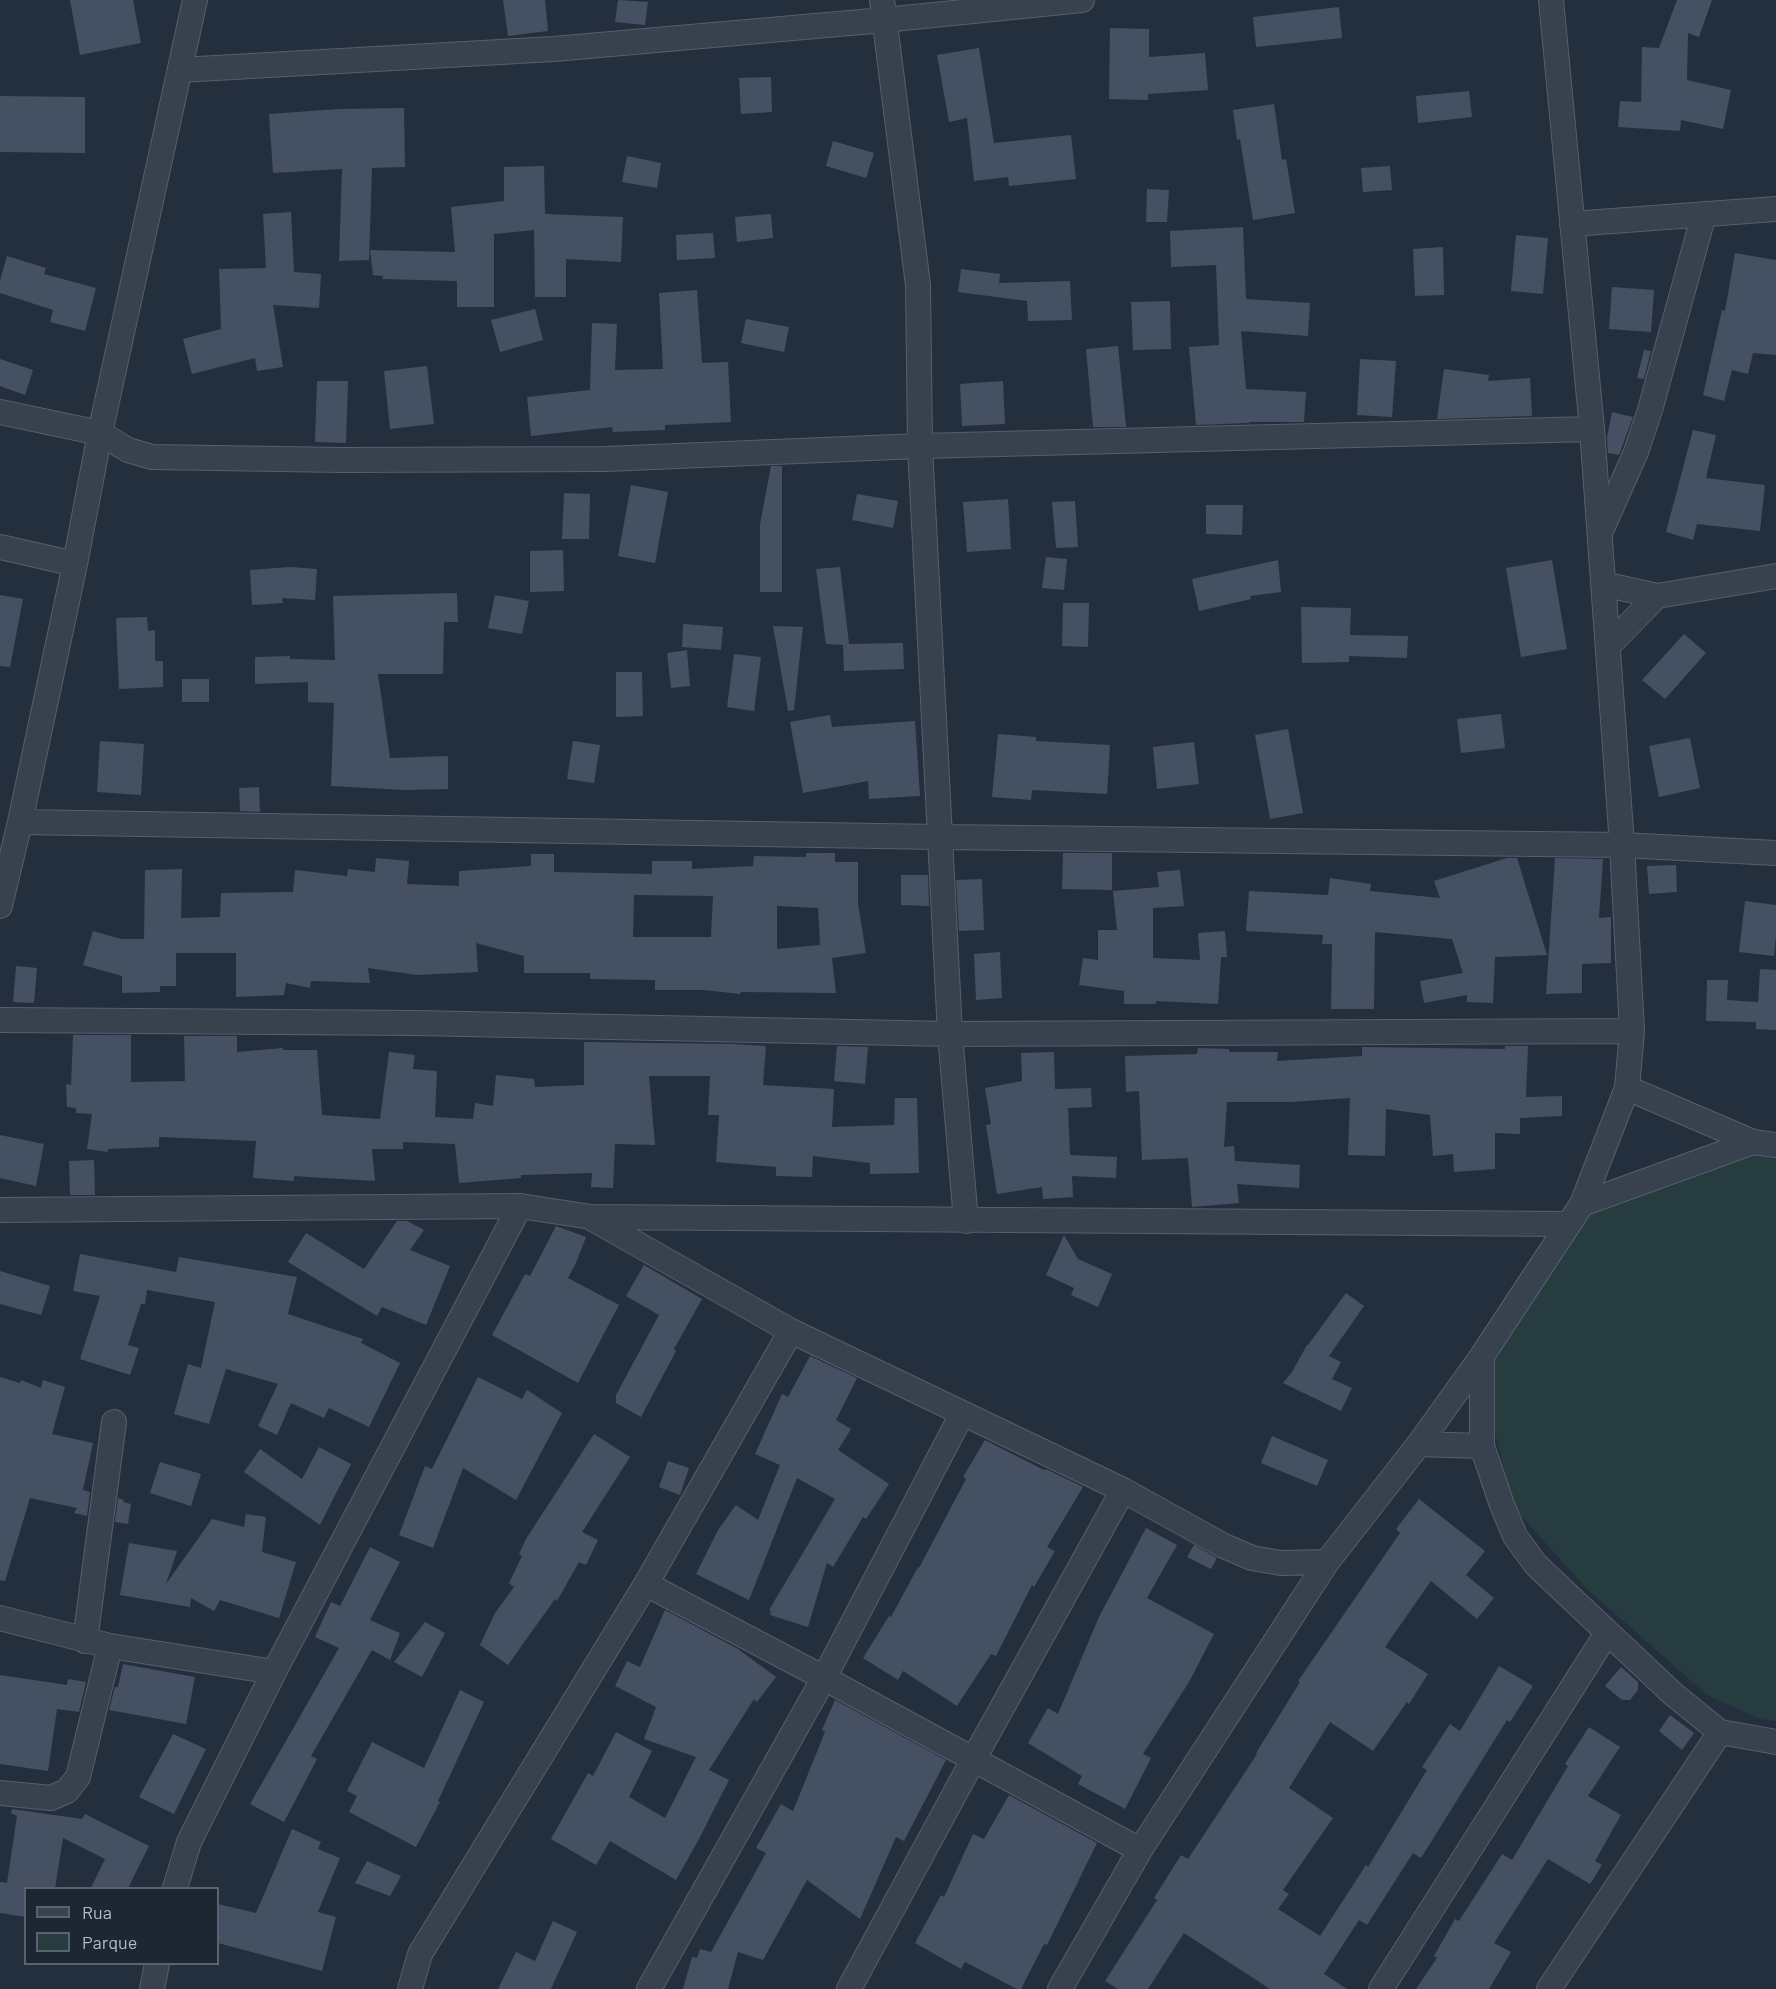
<!DOCTYPE html>
<html>
<head>
<meta charset="utf-8">
<style>
  body { margin:0 }
  #map { position:relative; width:1776px; height:1989px; overflow:hidden; background:#242f3e; font-family:Barlow,sans-serif }
  canvas { display:block }
  .legend { position:absolute; left:24px; top:1887px; width:195px; height:78px; box-sizing:border-box; background:#1d2633; border:2px solid #59626f; margin:0; padding:8px 10px; list-style:none; font-size:18px; color:#b4bcc9 }
  .legend li { display:flex; align-items:center; gap:12px; height:30px }
  .legend b { width:30px; border:2px solid #59626f }
</style>
</head>
<body>
<div id="map">
<canvas width="1776" height="1989"></canvas>
<ul class="legend">
<li><b style="height:8px;background:#38414e"></b>Rua</li>
<li><b style="height:16px;background:#263c3f"></b>Parque</li>
</ul>
</div>
<script>
const ctx = document.querySelector('canvas').getContext('2d');
ctx.lineJoin = 'round';
function paint(path, color) { ctx.fillStyle = color; ctx.fill(path, 'evenodd'); }
function trace(path, color, width, dash) { ctx.strokeStyle = color; ctx.lineWidth = width; ctx.lineCap = dash ? 'butt' : 'round'; ctx.setLineDash(dash || []); ctx.stroke(path); }
const green = new Path2D(`
  M1754,1151l22,3v567l-16,-2 -53,-24 -121,-107 -73,-81 -24,-100 5,-53 96,-141z`);
const building = new Path2D(`
  M70,0h63l8,43 -61,12z
  M503,0h42l3,31 -40,5z
  M618,0l30,2 -3,23 -30,-3z
  M1677,0h35l-13,37 -11,-4 -1,47 44,10 -8,39 -42,-9 -1,11 -62,-4 2,-26 21,1 1,-55 17,1z
  M1339,7l3,31 -86,9 -3,-30z
  M1110,28l39,1v28l56,-4 3,37 -60,4v6l-39,-1z
  M979,48l15,95 77,-8 5,44 -67,7 -1,-9 -34,4 -7,-63 -18,4 -12,-67z
  M771,77l1,35 -31,2 -2,-36z
  M1469,91l3,26 -54,6 -2,-27z
  M0,96l85,1v56l-85,-1z
  M1274,104l8,56 4,-1 9,54 -42,7 -13,-81 -3,1 -4,-30z
  M404,108l1,59 -33,1 -3,92 -30,1 3,-92 -69,4 -4,-59 70,-5z
  M833,141l41,12 -8,25 -40,-12z
  M627,156l34,7 -4,25 -35,-6z
  M544,166l1,48 78,3 -2,45 -55,-3v38h-31l-1,-67 -40,4v73h-37v-26l-75,-2 1,-3 -10,-1 -3,-25 85,2 -4,-45 53,-6v-34z
  M1390,166l2,24 -29,2 -2,-24z
  M1147,189l22,1 -2,32h-21z
  M291,212l3,60 27,2 -2,34 -46,-3 10,62 -26,4 -2,-13 -63,16 -9,-35 38,-10 -2,-60 47,-1 -3,-54z
  M771,214l2,24 -36,4 -2,-25z
  M1243,227l3,72 64,4 -2,33 -67,-5 5,58 60,3 -2,30h-55v1l-53,2 -7,-78 30,-2 -3,-80 -45,2 -1,-36z
  M713,233l2,25 -38,2 -1,-25z
  M1516,235l32,3 -5,56 -32,-3z
  M1443,247l1,48 -29,1 -2,-47z
  M1735,253l41,7v95l-23,-2 -5,21 -16,-4 -8,31 -21,-6 19,-85 3,1z
  M7,256l39,12 -2,6 52,14 -11,43 -35,-9 3,-12 -53,-17v-12z
  M961,269l39,5 -1,9 71,-2 2,39 -44,1 -1,-20 -69,-9z
  M1612,287l42,3 -3,42 -42,-3z
  M697,290l5,73 26,-1 3,60 -66,3v5l-52,2 -1,-5 -81,9 -4,-39 63,-7 2,-67 25,1 -2,46 48,-1 -4,-76z
  M1170,301l1,48 -38,1 -2,-48z
  M535,309l8,31 -43,12 -9,-32z
  M746,319l43,8 -5,25 -43,-9z
  M1118,346l8,81h-33l-7,-78z
  M1644,350l7,1 -7,28 -7,-1z
  M0,359l33,11 -8,25 -25,-9z
  M1360,359l36,2 -4,56 -35,-2z
  M427,366l7,58 -44,5 -6,-58z
  M1444,369l45,6 -1,6 42,-3 2,38 -95,3z
  M317,381h31l-2,62 -31,-1z
  M1003,381l2,43 -43,2 -2,-42z
  M1612,412l21,5 -14,38 -11,-2 -1,-16z
  M1693,430l23,5 -10,43 59,7 -5,46 -63,-7 -4,16 -27,-8z
  M771,466h11v126h-22v-68z
  M631,485l37,7 -13,71 -37,-7z
  M564,493l26,1 -1,45h-27z
  M857,494l41,7 -5,27 -41,-8z
  M1008,499l3,50 -44,3 -4,-50z
  M1075,501l3,46 -22,1 -4,-46z
  M1206,505h37l-1,30 -36,-1z
  M563,550l1,41 -34,1v-41z
  M1046,557l21,2 -3,31 -22,-2z
  M1278,560l3,32 -31,4 1,3 -52,12 -7,-32z
  M1552,560l15,89 -46,8 -15,-89z
  M290,567l27,2 -2,31 -33,-2 1,5 -31,2 -2,-35z
  M840,567l9,77 54,-1 1,26 -60,2 -1,-26 -17,-1 -10,-75z
  M457,593l1,29h-14l-1,52h-65l12,84 58,-2v33l-45,1 -72,-4 3,-83 -26,-1v-20l-53,2v-27l35,-1v3l45,1 -2,-64z
  M0,595l23,4 -13,68 -10,-1z
  M495,595l34,6 -7,33 -34,-6z
  M1063,603h26l-1,44 -26,-1z
  M1301,607l50,1 -1,27 58,1 -1,22 -58,-2v6l-47,1z
  M147,617l1,14 7,-1v31h8v26l-44,2 -3,-71z
  M683,624l40,3 -2,23 -39,-3z
  M773,626l30,1 -9,83 -6,1z
  M1684,634l22,19 -41,46 -23,-19z
  M687,650l3,36 -19,2 -4,-35z
  M734,654l27,3 -7,54 -27,-4z
  M616,672h26l1,44 -27,1z
  M182,679h27v23h-27z
  M1501,714l4,34 -44,5 -4,-34z
  M830,715l2,12 83,-6 5,75 -51,3 -1,-18 -65,12 -13,-71z
  M1288,729l15,84 -33,6 -15,-84z
  M998,734l38,3v4l74,4 -3,49 -75,-4 -1,10 -39,-3z
  M1690,738l10,50 -41,9 -10,-51z
  M100,741l44,3 -3,51 -44,-3z
  M573,741l27,4 -6,38 -27,-4z
  M1194,742l5,42 -42,5 -4,-42z
  M259,787l1,25 -20,-1 -1,-23z
  M806,853h29v9h23v42l8,49 -34,5 4,35 -95,-1 -1,2 -36,-4h-49v-10l-65,-1v-6h-66v-17l-48,-13 2,29 -61,3 -49,-7 2,15 -59,-2 -1,7 -24,-5 -2,12 -48,2v-44h-60v33h-16v6l-38,1v-17l-39,-11 10,-34 28,8h23l1,-69 37,-1 -1,49 39,-1 1,-24 72,-1 2,-22 52,6 1,-7 27,3 1,-14 33,3 -2,23 52,2v-15l72,-5v-12h23v18l98,2v-13h40v8l61,-3 1,-10 52,1zM634,895l79,1 -2,41h-78zM777,906l41,2 2,37 -43,4z
  M1063,853h49v37l-50,-1z
  M1507,858h10l30,97 -52,2 -2,46 -26,-1v-7l-43,8 -4,-22 43,-8 -11,-34 -77,-7 -1,77h-43l1,-65h-10l1,-9 -77,-4 3,-40 79,4 2,-17 41,6 -1,7 70,7 -6,-17z
  M1555,858l48,1 -4,59 12,-1v46l-29,1v29l-36,1z
  M1676,865l1,27 -28,2 -2,-28z
  M1180,870l4,36 -31,2v50l47,2 -2,-27 27,-2 2,26h-6l-3,47 -62,-3v3h-32v-13l-45,-6 4,-27 15,2v-30h19l-4,-39 46,-4 -2,-15z
  M901,875h27l1,31 -28,-1z
  M982,879l2,51 -25,1 -3,-51z
  M1745,901l31,4v32l-2,19 -35,-4z
  M1000,952l2,46 -26,2 -2,-46z
  M16,966l21,2 -3,35 -21,-1z
  M1760,969l16,1v60l-20,-1v-7l-50,-1 1,-41h21l-1,20 31,2z
  M73,1035h58v47l54,-1 -1,-45h53v16l46,-4v2h34l5,65 58,4 9,-67 26,3 -2,14 24,2 -2,46 38,2 2,-16 18,3 3,-31 38,4 1,8 49,-2v-43l149,2 33,2 -3,39 71,4 -2,38 62,-2 1,-27h22l2,75 -49,1v-11l-57,-7 -1,21 -36,-1v-9l-60,-5 3,-47h-11l2,-39h-61l6,69 -40,-1 -2,44 -22,-1 1,-14 -71,2v3l-62,5 -4,-39 -52,-2v7h-31l3,32 -81,-5v5l-41,-3 3,-37 -97,-4v10l-51,2v3l-21,-3 5,-35 -16,-1v-5l-9,-1 -1,-23 5,1z
  M837,1046l31,1 -3,37 -31,-3z
  M1505,1046h23l-2,51 36,-1v20l-42,2v16l-25,-1v36l-41,3 -1,-18 -20,2 -3,-41 -44,-6 -1,47 -37,-1 2,-57 -60,4h-63l-3,45 10,-1 1,15 65,4 -1,23 -62,-4 2,19 -47,4 -4,-49 -46,2 -3,-69 -13,1 -1,-36 72,-2 1,-6 31,1v3h49l-1,9 85,-5v-9l143,2z
  M1054,1052l1,37 36,-1 1,19 -24,1 2,47 47,2 -1,21 -44,-2 1,21 -30,2 -1,-12 -45,7 -11,-69 5,-1 -6,-36 37,-7 -1,-28z
  M0,1135l44,9 -8,42 -36,-8z
  M94,1160l1,35h-25l-1,-34z
  M397,1221h10l17,9 -14,20 40,16 -24,59 -44,-18 -5,9 -89,-54 18,-29 58,36z
  M556,1226l30,11 -10,26 -8,15 51,27 -41,78 -86,-48 33,-61 5,2z
  M1064,1235l14,24 34,15 -14,33 -27,-12 3,-7 -28,-13z
  M80,1254l96,18 3,-15 118,20 -9,37 75,25 -2,4 39,20 -31,64 -40,-19 -5,10 -33,-15 -14,32 -19,-9 20,-42 -52,-15 -17,55 -35,-10 14,-50 13,4 14,-66 -68,-12 -2,14h-4l-13,41 11,3 -9,27 -50,-16 20,-63 -27,-5z
  M644,1265l58,34 -28,50 2,2 -35,66 -25,-14v-8l43,-80 -33,-19z
  M0,1271l50,15 -9,29 -41,-11z
  M1346,1293l18,13 -35,50 12,6 -9,17 20,9 -11,23 -58,-28 9,-11 15,-27h1z
  M810,1356l47,22 -21,42 15,9 -13,21 51,34 -23,35 -3,-2 -30,50 -6,-4 -19,64 -38,-12 1,-4 -2,-1 66,-111 -38,-21 -48,122 -53,-26 22,-44 18,-25 22,15 22,-55 -25,-11 27,-60 6,3z
  M0,1377l20,6 1,-3 20,8 2,-8 22,7 -13,47 41,9 -10,47 7,2 -3,24 -13,-3 3,-5 -47,-10 -25,83 -5,-1z
  M478,1377l44,22 5,-9 35,23 -46,87 -53,-32 -30,80 -34,-13 26,-69 7,3z
  M594,1434l36,23 -48,75 16,8 -12,25 -7,-3 -22,39 -2,-2 -47,66 -28,-20 15,-32 19,-26 -5,-4 13,-27 -3,-2 7,-15z
  M1272,1436l56,24 -11,26 -56,-23z
  M985,1440l59,30 2,-1 37,18 -36,60 8,4 -21,36 -2,-2 -36,71 -5,-2 -34,52 -54,-35 -5,9 -35,-22 26,-42 2,1 27,-50 1,1 47,-89 -3,-2z
  M319,1447l32,17 -31,61 -76,-53 16,-23 42,30z
  M668,1461l21,7 -9,27 -21,-8z
  M160,1462l41,12 -10,32 -41,-13z
  M118,1498l6,2 -1,2 8,2 -3,20 -13,-2z
  M1419,1499l66,52 -19,24 28,23 -17,21 -46,-38 -46,66 43,27 -19,30 -2,-2 -34,49 -43,-29 -41,66 44,30 -50,72 6,4 -11,15 42,27 46,-71 2,2 59,-97 -5,-3 28,-43 10,7 39,-65 34,20 -23,36 -3,-2 -86,138 -8,-5 -46,72 -8,-5 -35,54 23,15h-77l-86,-56 -36,56h-30l-13,-8 52,-81 -3,-2 27,-43 7,4 69,-105 -1,-1 44,-71 -2,-1 102,-148 -4,-4z
  M246,1514l20,3 -4,35 34,10 -17,56 -59,-18 -6,11 -23,-13 -1,9 -70,-12 9,-52 48,8 -11,33 46,-65 32,8z
  M1146,1528l31,17 -30,53 67,36 -25,48 -46,72 8,4 -26,51 -47,-25 4,-8 -54,-33 20,-35 10,6 41,-97z
  M1194,1545l23,13 -6,11 -24,-12z
  M370,1547l30,15 -30,58 30,13 -10,27 -18,-10 -61,106 6,3 -33,63 -34,-18 89,-156 -24,-11 16,-35 9,4z
  M665,1610l73,39 38,28 -19,25 -3,-3 -45,71 20,10 -30,59 -23,41 -66,-39 -14,24 -45,-26 37,-66 5,3 23,-44 36,19 -23,46 36,21 31,-61 -52,-18 12,-32 -41,-21 12,-25 13,6z
  M425,1622l20,11 -23,44 -28,-15z
  M123,1664l72,13 -9,47 -77,-14 6,-23h3z
  M1621,1667l17,15v8l-8,10h-8l-17,-14z
  M0,1675l67,10 1,-6 18,3 -7,30 -22,-3 -9,62 -48,-7z
  M460,1690l24,12 -46,99 2,1 -24,45 -67,-35 8,-16 -10,-5 25,-49 52,26z
  M835,1700l111,60 -42,81 -8,-4 -36,82 -53,-39 -44,80 -25,-8 -10,37h-45l9,-32 5,1 3,-9 11,3 55,-99 -10,-5 25,-44 12,7 32,-79 -3,-2z
  M1670,1715l24,18 -12,17 -23,-19z
  M1589,1727l31,20 -32,49 33,19 -26,46 7,4 -12,19 -42,-25 -54,84 17,9 -22,37h-73l21,-31 -3,-2 21,-37 4,2 43,-67 10,6 56,-94 -3,-2z
  M173,1734l33,15 -32,65 -35,-17z
  M1009,1795l88,48 -50,102 -3,-1 -23,45h-4l-52,-27 -4,7 -46,-26 26,-48 3,2 29,-63 11,5z
  M12,1809l70,10 3,-5 64,32 -21,42h-37l14,-29 -42,-21 -8,50h-29v29l-26,-4v-31l7,1 10,-67 -6,-3z
  M292,1829l29,13 -3,7 22,9 -22,54 18,5 -14,54 -104,-28v-39l38,9z
  M367,1861l34,15 -11,20 -35,-13z
  M553,1921l24,11 -26,57h-53l18,-37 19,9z`);
const street = new Path2D(`
  M882,0l36,285 2,161 20,391 10,197 16,187
  M180,70l374,-21 330,-29 198,-20
  M1572,224l204,-15
  M0,412l100,21 28,17 24,7 191,3 262,-1 315,-13 672,-17
  M1601,531l35,-79 14,-42 54,-196
  M0,547l75,17
  M1603,584l54,12 119,-20
  M1608,646l49,-50
  M20,822l920,15 682,8 154,8
  M0,906l20,-84 55,-258 25,-131 95,-433
  M0,1020l416,3 534,11 682,-3
  M1627,1088l126,54 23,3
  M1582,1204l171,-62
  M0,1210l520,-4 71,11 977,7
  M593,1219l198,112 332,159 101,56 28,12 29,5 46,-1
  M1482,1356v90l20,59 13,31 21,29 137,129 47,38
  M1419,1444l63,2
  M646,1584l178,94 316,172
  M0,1618l110,28 164,26
  M85,1641l29,-219
  M0,1793l51,5 16,-7 11,-14 32,-131
  M175,1888l14,-46 85,-170 246,-466
  M152,1989l5,-25
  M410,1989l10,-35 226,-370 145,-253
  M649,1989l175,-311 138,-264
  M849,1989l124,-229 150,-270
  M1060,1989l80,-139 187,-288 92,-118 63,-88 100,-152 45,-116 5,-57 -10,-186 -30,-416 -41,-429
  M1381,1989l226,-356
  M1549,1989l171,-257 56,10`);
paint(green, '#263c3f');
paint(building, '#455162');
trace(street, '#565f6c', 26);
trace(street, '#38414e', 24);
</script>
</body>
</html>
